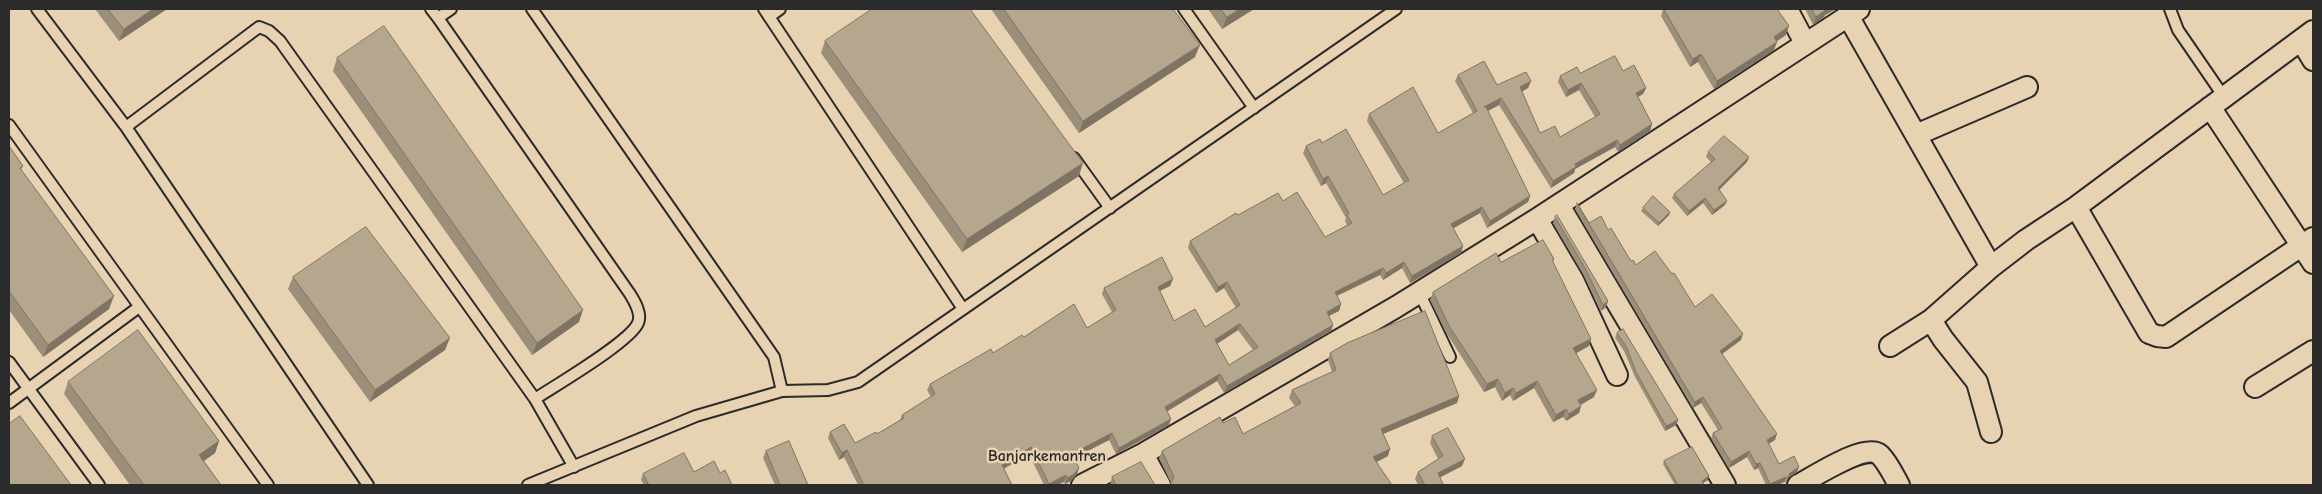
<!DOCTYPE html>
<html>
<head>
<meta charset="utf-8">
<style>
  body { margin:0 }
  #map { position:relative; width:2322px; height:494px; overflow:hidden; background:#e7d3b1; font-family:"Comic Neue",sans-serif }
  canvas { display:block }
  .frame { position:absolute; inset:0; border:10px solid #2b2b2b; pointer-events:none }
</style>
</head>
<body>
<div id="map">
<canvas width="2322" height="494"></canvas>
<div class="frame"></div>
</div>
<script>
const ctx = document.querySelector('canvas').getContext('2d');
ctx.lineJoin = 'round';
function trace(path, color, width, dash) { ctx.strokeStyle = color; ctx.lineWidth = width; ctx.lineCap = dash ? 'butt' : 'round'; ctx.setLineDash(dash || []); ctx.stroke(path); }
function paint(path, color) { ctx.fillStyle = color; ctx.fill(path, 'evenodd'); }
function label(font, color, halo, rows, align = 'center') {
  ctx.font = font + ' "Comic Neue",sans-serif'; ctx.lineWidth = 5; ctx.setLineDash([]); ctx.textBaseline = 'middle'; ctx.strokeStyle = halo; ctx.fillStyle = color; for (const [text, x, y, turn = 0] of rows) {
    ctx.save(); ctx.translate(x, y); ctx.rotate((+turn || 0) * Math.PI / 180); ctx.textAlign = isNaN(turn) ? turn : align; if (halo) ctx.strokeText(text, 0, 0); ctx.fillText(text, 0, 0); ctx.restore();
  }
}
const lane = new Path2D(`
  M37,9l89,118 133,-100 10,4 11,10 255,358 39,68
  M431,9l7,9 13,-9
  M532,9l242,348 8,34
  M764,9l199,300
  M1184,9l70,99
  M2170,9l8,21 46,67
  M769,17l11,-8
  M438,18l192,276c5,8 12,20 8,29 -8,19 -82,62 -103,76
  M9,125l259,360
  M126,127l242,358
  M1074,158l36,50
  M1419,292l31,65
  M9,362l90,123
  M9,403l130,-96
  M528,485l168,-69 86,-25 46,-1 30,-8 538,-373`);
const street = new Path2D(`
  M1787,9l18,34
  M1848,16l143,251
  M2301,40l12,20
  M2210,107l103,156
  M1916,135l111,-48
  M1559,205l166,280
  M2076,207l73,126 8,3 9,1 147,-99
  M1537,219l36,61 44,95
  M1931,320l12,19 34,43 14,50
  M1890,346l41,-26 60,-53 35,-27 50,-33 237,-176
  M2255,387l58,-36
  M1143,454l17,31
  M1082,485l61,-31 253,-147 141,-88 322,-210
  M1798,485c16,-8 68,-43 82,-30 8,8 14,21 19,30`);
const wall = new Path2D(`
  M95,9h72l-48,32z
  M991,9h182l22,48 -116,76z
  M1208,9h46l-32,20z
  M1663,9l74,1 49,25 -9,6 -3,9 -60,39 -16,-27 -8,5 -29,-51z
  M1805,9h31l-11,6 -1,2 -11,8z
  M825,41l254,135 -117,76 -141,-199z
  M337,58l242,264 -47,33 -199,-284z
  M1623,71l23,17 -3,6 -5,3 14,27 -2,7 -32,21 -3,-5 -40,22 -1,4 -23,15 -52,-83 -11,6 42,85 -2,6 -41,26 -7,-15 -27,15 10,18 -2,7 -51,30 -8,-15 -19,12 -3,-5 -43,21 4,8 -2,7 -10,5 4,9 -2,6 -107,62 -7,-12 -50,30 2,14 -53,29 -7,-14 -35,18 3,16 -6,7 -6,3 -1,-2 -7,3h-13l-15,-31 -25,15 8,16h-154l-14,-28 -5,3 -11,-22 2,-6 25,11 22,-9 23,-14 2,-5 29,-18 -4,-7 3,-6 63,-31 31,-16 63,-9 25,-16 -10,-18 2,-6 69,-9 -3,7 -10,5 14,30 31,6 31,-19 -12,-20 -8,5 -28,-45 2,-7 48,-26 45,-14 42,36 22,-12 -2,-4 1,-3 -20,-35 -5,3 -18,-33 3,-7 16,-3 61,52 21,-12 -37,-62 2,-7 69,19 35,-20 -18,-32 3,-6 39,10 34,-4 -3,7 -6,3 18,42 20,4 35,-20 -16,-27 -13,7 -8,-15 2,-6 20,-3zM1238,330l15,20 -24,15 -12,-21z
  M9,146l14,20 -2,4 88,139 -66,48 -34,-47z
  M1708,152l39,10 -28,28 6,15 -13,10 -9,-12 -16,13 -15,-18 2,-4 37,-32 -5,-5z
  M1577,203l12,20 19,7 23,31 110,79 -19,14 53,86 -7,4 11,20 18,8 -9,6 -2,5 -2,-1 -6,3h-12l-8,-17 -4,2 -7,-13 -18,11 -18,-30 2,-5 5,-3 -17,-27 -8,5 -118,-199z
  M1643,208l27,4 -1,3 -11,11 -17,-15z
  M1555,217l53,84 -2,6 -5,4 -18,-37 -30,-51z
  M1554,259l-1,3 36,84 -13,7 18,44 -13,8 -2,8 -13,8 -3,-4 -10,5 -19,-34 -21,13 -3,-6 -8,6 -7,-14 -11,5 -37,-58 -17,-34 3,-8 68,-30z
  M293,277l152,73 -75,52 -82,-113z
  M1617,333l61,87 -2,5 -11,6 -30,-54 -11,-26 -9,-13z
  M1330,353l129,43 -2,7 -74,31 5,22 -12,6 -205,21 -12,-25 3,-7 61,-28 20,11 52,-28 -6,-8 3,-8 40,-18 -4,-12z
  M68,382l151,59 -4,12 -11,8 17,24h-91l-66,-91z
  M1432,436l30,30 -22,11 3,7 -1,1h-24l-3,-6 3,-7 20,-13 -8,-16z
  M766,451l42,34h-33l-12,-27z
  M1664,461l44,19 -5,3 1,2h-29l-12,-21z
  M694,472l26,1 12,12h-88l-3,-5 2,-6z
  M1112,477l43,8h-45z`);
const shadedWall = new Path2D(`
  M153,9h14l-48,32 5,-12z
  M1240,9h14l-32,20 5,-12z
  M1826,9h10l-11,6 -1,2 -11,8 3,-8z
  M1789,26l-3,9 -15,10 3,-8z
  M1777,42l-3,8 -60,39 3,-8z
  M1200,45l-5,12 -116,76 4,-12z
  M1701,54l-3,8 -8,5 3,-8z
  M1531,81l-3,7 -10,6 2,-7z
  M1581,83l-2,7 -13,7 2,-7z
  M1646,88l-3,6 -9,5 2,-6z
  M1501,98l-2,7 -17,9 2,-7z
  M1652,124l-2,7 -32,21 2,-7z
  M1617,140l-2,7 -40,22 -1,4 -23,15 2,-7 22,-17z
  M1749,157l-2,5 -31,31 2,-5z
  M1083,163l-4,13 -117,76 5,-13z
  M1328,176l-2,7 -5,3 2,-7z
  M1530,196l-2,6 -41,26 3,-7z
  M1705,198l-2,5 -16,13 2,-5z
  M1727,201l-2,4 -13,10 2,-5z
  M1482,207l-2,6 -31,18 2,-7z
  M1670,212l-1,3 -11,11 1,-3z
  M1463,246l-2,7 -51,30 2,-7z
  M1404,262l-2,6 -19,12 3,-7z
  M1383,268l-3,7 -48,23 3,-6z
  M1173,279l-3,7 -15,7 3,-6z
  M1227,282l-3,6 -8,5 2,-6z
  M114,296l-5,13 -66,48 5,-12z
  M1608,301l-2,6 -5,4 2,-6z
  M1341,304l-2,7 -15,7 3,-6z
  M583,310l-4,12 -47,33 5,-12z
  M1240,324l-2,6 -26,17 3,-7z
  M1333,325l-2,6 -107,62 3,-7z
  M1743,334l-2,6 -23,17 2,-6z
  M450,338l-5,12 -75,52 5,-12z
  M1591,339l-2,7 -18,10 2,-8z
  M1220,374l-3,7 -54,33 2,-7z
  M1498,379l-3,8 -11,5 3,-8z
  M1537,381l-3,7 -21,13 3,-8z
  M1513,388l-3,7 -8,6 3,-8z
  M1597,390l-3,7 -19,11 3,-8z
  M1459,396l-2,7 -79,33 3,-7z
  M1703,397l-2,6 -8,5 2,-6z
  M1581,406l-2,7 -13,8 3,-7z
  M1566,409l-3,8 -10,5 3,-7z
  M1171,419l-2,6 -53,29 3,-6z
  M1678,420l-2,5 -11,6 1,-5z
  M1112,433l-3,7 -39,20 2,-6z
  M1777,434l-2,6 -10,6 2,-6z
  M219,441l-4,12 -20,14 4,-12z
  M1031,447l-2,7 -30,17 3,-6z
  M1390,449l-2,7 -17,9 2,-8z
  M847,450l-3,7 -5,3 3,-7z
  M1749,451l-2,6 -18,11 2,-6z
  M1465,459l-3,7 -27,14 3,-7z
  M1760,463l-2,5 -4,2 2,-6z
  M1799,467l-2,5 -9,6 2,-5z
  M1079,468l-2,6 -6,7 -6,3 2,-6z
  M1066,475l-2,7 -7,3h-9l1,-1z
  M1709,476l-1,4 -7,4 1,-3z
  M1786,477l-2,5 -6,3h-8v-1z`);
const building = new Path2D(`
  M108,9h45l-29,20z
  M872,9h98l113,154 -116,76 -142,-198z
  M1004,9h169l27,36 -117,76z
  M1221,9h19l-13,8z
  M1664,9h73v1l1,-1h39l12,17 -15,11 3,5 -60,39 -16,-27 -8,5z
  M1812,9h15l-11,8z
  M384,26l199,284 -46,33 -200,-285z
  M1615,56l8,15 11,-6 12,23 -10,5 16,31 -32,21 -3,-5 -42,24 1,3 -23,14 -52,-83 -17,9h2l44,89 -40,25 -8,-14 -31,17 12,22 -51,30 -8,-14 -18,11 -3,-5 -48,24 6,12 -14,8 6,13 -106,61 -7,-12 -55,33 6,12 -52,29 -7,-15 -40,21 7,14 -6,7 -6,3 -1,-3 -17,9 -18,-37 -29,18 10,20h-152l3,-2 -16,-33 -5,3 -12,-21 14,-8 11,19 21,-11 1,2 27,-16 -2,-3 33,-21 -5,-10 61,-35 2,4 29,-18 2,2 50,-33 13,24 29,-18 -12,-22 58,-31 11,22 -15,8 16,34 21,-12 10,18 35,-22 -13,-23 -9,5 -28,-46 46,-28 2,2 40,-22 5,8 14,-9 28,45 27,-14 -5,-8 2,-2 -21,-37 -5,3 -17,-33 14,-7 2,4 24,-14 37,66 26,-15 -40,-66 44,-27 25,46 39,-22 -19,-36 26,-14 13,24 29,-13 5,9 -11,6 20,46 15,-7 5,11 40,-23 -19,-31 -13,7 -8,-14 17,-9 3,6zM1240,324l18,23 -29,18 -14,-25z
  M1724,136l25,21 -31,31 9,13 -13,9 -9,-12 -16,13 -15,-17 41,-35 -7,-7z
  M9,146l14,20 -3,2 94,128 -66,49 -39,-54z
  M1653,196l17,16 -11,11 -16,-15z
  M1577,203l12,20 12,-7 7,14 3,-2 20,33 2,-1 3,5 19,-14 17,23 2,-1 21,34 17,-13 31,40 -23,17 57,83 -10,6 12,24 15,-8 5,11 -9,6 -2,5 -2,-1 -16,7 -10,-21 -4,1 -7,-13 -18,11 -18,-29 9,-5 -19,-31 -8,5z
  M1557,215l51,86 -5,4 -18,-37 -30,-51z
  M366,227l84,111 -75,52 -82,-113z
  M1543,240l11,19 -2,1 39,79 -18,9 24,42 -19,10 3,6 -12,8 -3,-5 -10,6 -19,-34 -21,12 -3,-5 -8,5 -7,-14 -11,5 -38,-58 -16,-34 63,-39 5,9z
  M1425,311l34,85 -78,33 9,20 -17,8 19,28h-222l4,-8 -12,-26 58,-34 3,6 12,-6 8,17 58,-31 -9,-13 44,-20 -6,-17 17,-10z
  M1623,329l55,91 -12,6 -30,-54 -10,-26 -9,-13z
  M138,330l81,111 -20,14 22,30h-77l-76,-103z
  M20,416l51,69h-62v-61z
  M1448,428l17,31 -27,14 5,11 -3,1h-15l-7,-13 25,-16 -11,-20z
  M789,441l19,44h-28l-14,-34z
  M1692,447l17,29 -7,5 2,4h-26l-14,-24z
  M684,453l10,19 20,-11 6,12 5,-3 7,15h-83l-6,-11z
  M1141,462l14,23h-39l-4,-8z`);
const quarterNames = [
  ["Banjarkemantren",1047,456]
];
trace(lane, '#2b2b2b', 14);
trace(street, '#2b2b2b', 24);
trace(lane, '#e7d3b1', 10);
trace(street, '#e7d3b1', 20);
paint(wall, '#9c8f7a');
paint(shadedWall, '#7f7463');
paint(building, '#b5a68e');
trace(building, '#7f7463', 1);
label('bold 16px', '#2b2b2b', '#e7d3b1', quarterNames);
</script>
</body>
</html>
